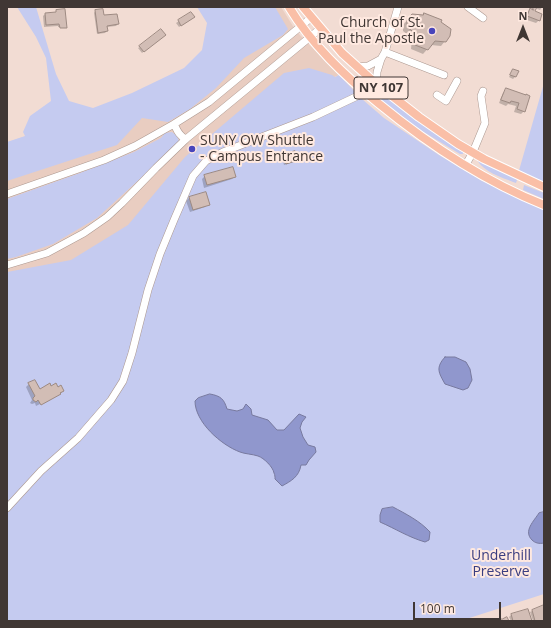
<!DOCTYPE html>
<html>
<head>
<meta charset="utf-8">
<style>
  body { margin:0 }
  #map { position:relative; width:551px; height:628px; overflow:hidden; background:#f2dcd3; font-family:"Open Sans",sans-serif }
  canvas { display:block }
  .frame { position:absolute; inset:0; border:8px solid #403734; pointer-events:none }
  .north { position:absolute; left:503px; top:8px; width:40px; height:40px; -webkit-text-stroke:3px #ffe9e0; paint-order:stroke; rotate:0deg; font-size:11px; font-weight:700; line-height:16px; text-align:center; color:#403734 }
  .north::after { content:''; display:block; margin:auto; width:14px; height:18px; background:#403734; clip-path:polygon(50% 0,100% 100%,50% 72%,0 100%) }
  .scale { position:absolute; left:413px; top:602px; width:88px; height:18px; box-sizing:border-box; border:2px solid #403734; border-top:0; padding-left:5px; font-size:12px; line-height:14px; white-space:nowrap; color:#403734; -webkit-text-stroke:3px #ffe9e0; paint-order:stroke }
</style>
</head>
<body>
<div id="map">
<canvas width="551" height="628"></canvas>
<div class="frame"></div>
<div class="north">N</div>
<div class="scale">100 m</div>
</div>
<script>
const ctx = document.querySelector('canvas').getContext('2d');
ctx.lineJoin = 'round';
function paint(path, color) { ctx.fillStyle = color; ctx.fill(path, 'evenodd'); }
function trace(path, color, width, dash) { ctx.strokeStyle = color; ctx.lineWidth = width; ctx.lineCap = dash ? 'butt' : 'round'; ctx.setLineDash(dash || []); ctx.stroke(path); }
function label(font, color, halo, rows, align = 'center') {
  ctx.font = font + ' "Open Sans",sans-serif'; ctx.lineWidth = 4; ctx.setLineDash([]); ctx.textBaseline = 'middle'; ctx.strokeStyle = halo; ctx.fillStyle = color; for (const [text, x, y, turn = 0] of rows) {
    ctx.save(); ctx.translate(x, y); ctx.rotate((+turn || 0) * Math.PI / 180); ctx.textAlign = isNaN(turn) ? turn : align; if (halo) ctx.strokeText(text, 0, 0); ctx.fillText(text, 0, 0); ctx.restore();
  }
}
const built = new Path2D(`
  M200,7h81l15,24 43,44 -43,19 -136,133 -153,75v-156l191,-66 11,-60z`);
const green = new Path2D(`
  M17,7h19l20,67 13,27 24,7 39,-15 52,-25 18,-18 5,-27 -10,-16h78l13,22 -5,6 -39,23 -28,30 -26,21 -22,13 -26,-4 -25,27 -110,36v-39l18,-6 -2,-4 7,-16 21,-15 -5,-43 -10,-21z
  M309,68l23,7 3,2 4,-2 23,24 22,19 55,37 43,26 62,28v385l-84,27h-453v-349l64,-12 57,-35 57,-68 99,-84z
  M355,76l12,9 27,17 69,49v3h-3l-58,-35 -29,-24 -19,-18z
  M544,83v103l-26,-12z
  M172,132l5,4 2,5 -3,5 -79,72 -44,26 -37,13 -9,2v-60l73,-26 54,-21 27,-14 4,-5z
  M479,159l37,19 1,2 -1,3 -3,-1c-12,-5 -29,-10 -36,-22z
  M524,185l20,8v6l-21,-9z`);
const water = new Path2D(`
  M445,357h10l11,5 4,7 2,11 -4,8 -5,2 -18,-6c-6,-11 -10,-16 0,-27z
  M210,394c11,2 14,5 17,15l10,2 6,-2 3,-5 5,5 1,6 16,5 9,10h7l15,-16 7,3 -4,5 -2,6 3,9 5,8 7,2 1,5 -7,8 -3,5h-5c-2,12 -10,16 -19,21l-7,-7c0,-2 0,-4 -1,-6 -1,-6 -10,-15 -16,-17 -6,-2 -13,-2 -18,-4 -19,-7 -45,-30 -45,-51l3,-3z
  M393,507c13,7 27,14 37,25l-1,8 -4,2c-17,-5 -29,-13 -45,-20v-7l2,-6z
  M544,512v31c-5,1 -9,0 -12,-3 -9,-9 2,-19 7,-27z`);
const shadow = new Path2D(`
  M532,7h10l-2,3 -5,-2 -1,4 5,8 -3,3 -12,-4 3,-6 3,-3h1z
  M57,11l8,16h-7v-1l-14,1 -1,-11 2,-2 10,-1z
  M95,11l8,6 15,7 -2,2 -10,1 1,4 -2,2 -8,1 -3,-21z
  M191,13l1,6 -13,8 -3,-4z
  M412,15l33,26 -4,5 -10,-1 -8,9 -12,-5 1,-11 -9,-7v-6z
  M163,36l-21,17 -4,-5 2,-1z
  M513,70l2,7 -2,2 -4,-2z
  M506,90l19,6 -1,15 -3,3 -7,-2 2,-6 -8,-2 -2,2 -7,-3 4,-10z
  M284,156l13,4 -2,2 -11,3 -2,-7z
  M205,176h30l-3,3 -28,9 -2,-9z
  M190,197l18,7 -3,3 -15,5 -4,-11z
  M29,384l10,7 12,-4 7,1 5,3 -5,5v-1l-22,11 -1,-3 -3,1 -2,-1 2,-3 -6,-13z
  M544,606v15h-11l-3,-9 2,-1z
  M511,615l20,6h-20l-2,-4z`);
const building = new Path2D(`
  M533,7h4l-2,4 7,3 -2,7 -13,-5 3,-8 3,2z
  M65,9l2,19h-7l-1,-4 -13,1 -1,-12 11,-1v-2z
  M103,9l1,6 13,-1 2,10 -12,2 1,5 -10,2 -3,-23z
  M191,12l4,5 -14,9 -3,-6z
  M424,13l18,7 -1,2 10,7 -1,7 -4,6 -11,-1 -7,9 -13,-5 1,-11 -9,-7v-7l5,-6 11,1z
  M161,29l5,6 -22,17 -5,-6z
  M513,69l6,2 -3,6 -6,-2z
  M506,88l20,7v-1l4,2 -5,16 -8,-3 2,-6 -8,-2 -1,2 -9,-3z
  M295,151l3,9 -12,4 -3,-9z
  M233,167l3,10 -29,8 -3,-10z
  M206,192l4,13 -17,5 -4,-13z
  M35,380l5,9 10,-6 1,3 5,-3 2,4 3,-2 3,6 -4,2 1,1 -20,11 -3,-5 -2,2 -3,-2v-2l2,-2 -7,-13z
  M544,605v16h-9l-3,-11z
  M528,609l4,12h-19l-2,-7z
  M507,617l2,4h-15h4l3,-2h1z`);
const minor = new Path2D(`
  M468,7l15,11
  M385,52l59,23
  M357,67l11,-1 13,-7
  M376,84l1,-12 4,-13 4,-7 13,-45
  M437,95l9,6 11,-20
  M174,124c3,6 5,12 12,15
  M465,166l8,-14 12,-29 -4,-27 2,-5
  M7,194l97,-34 31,-14 39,-22 35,-22 103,-85
  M7,265l40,-12 37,-20 23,-16 15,-14 34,-35 30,-29 135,-111
  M7,508l34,-37 37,-33 33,-38 12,-19 9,-28 16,-63 12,-36 14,-34 19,-44 13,-15 17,-9 90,-35 53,-25`);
const major = new Path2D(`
  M289,7c23,38 55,68 89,96 50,41 105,78 166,102
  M303,7l39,46 31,28 46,36 39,27 26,15 60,28`);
const markers = [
  [432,31,4,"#4845bb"],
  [192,149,4,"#4845bb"]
];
const shields = [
  [381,88,54]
];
const shieldNames = [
  ["NY 107",381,88]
];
const poiNames = [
  ["Church of St.",424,23],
  ["Paul the Apostle",424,39],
  ["SUNY OW Shuttle",200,141,"left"],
  ["- Campus Entrance",200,157,"left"]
];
const parkNames = [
  ["Underhill",501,556],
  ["Preserve",501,572]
];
paint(built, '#e9cdc1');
paint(green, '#c5cbf0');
paint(water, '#9097cd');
trace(water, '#787a9f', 1);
paint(shadow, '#0003');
paint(building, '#d2bdb5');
trace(building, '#9d8a82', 1);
trace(minor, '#ad9991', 8);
trace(major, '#fff', 10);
trace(minor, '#fff', 7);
trace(major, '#fabfa7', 8);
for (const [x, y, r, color] of markers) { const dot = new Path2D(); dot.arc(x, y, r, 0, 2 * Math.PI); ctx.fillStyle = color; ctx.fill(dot); trace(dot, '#ffe9e0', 1.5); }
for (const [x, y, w] of shields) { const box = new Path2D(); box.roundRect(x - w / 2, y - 11, w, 22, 3); ctx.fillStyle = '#ffe9e0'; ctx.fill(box); trace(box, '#403734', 1); }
label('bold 13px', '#403734', null, shieldNames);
label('14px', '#403734', '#ffe9e0', poiNames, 'right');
label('14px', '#3a3d80', '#ffe9e0', parkNames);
</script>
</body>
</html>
